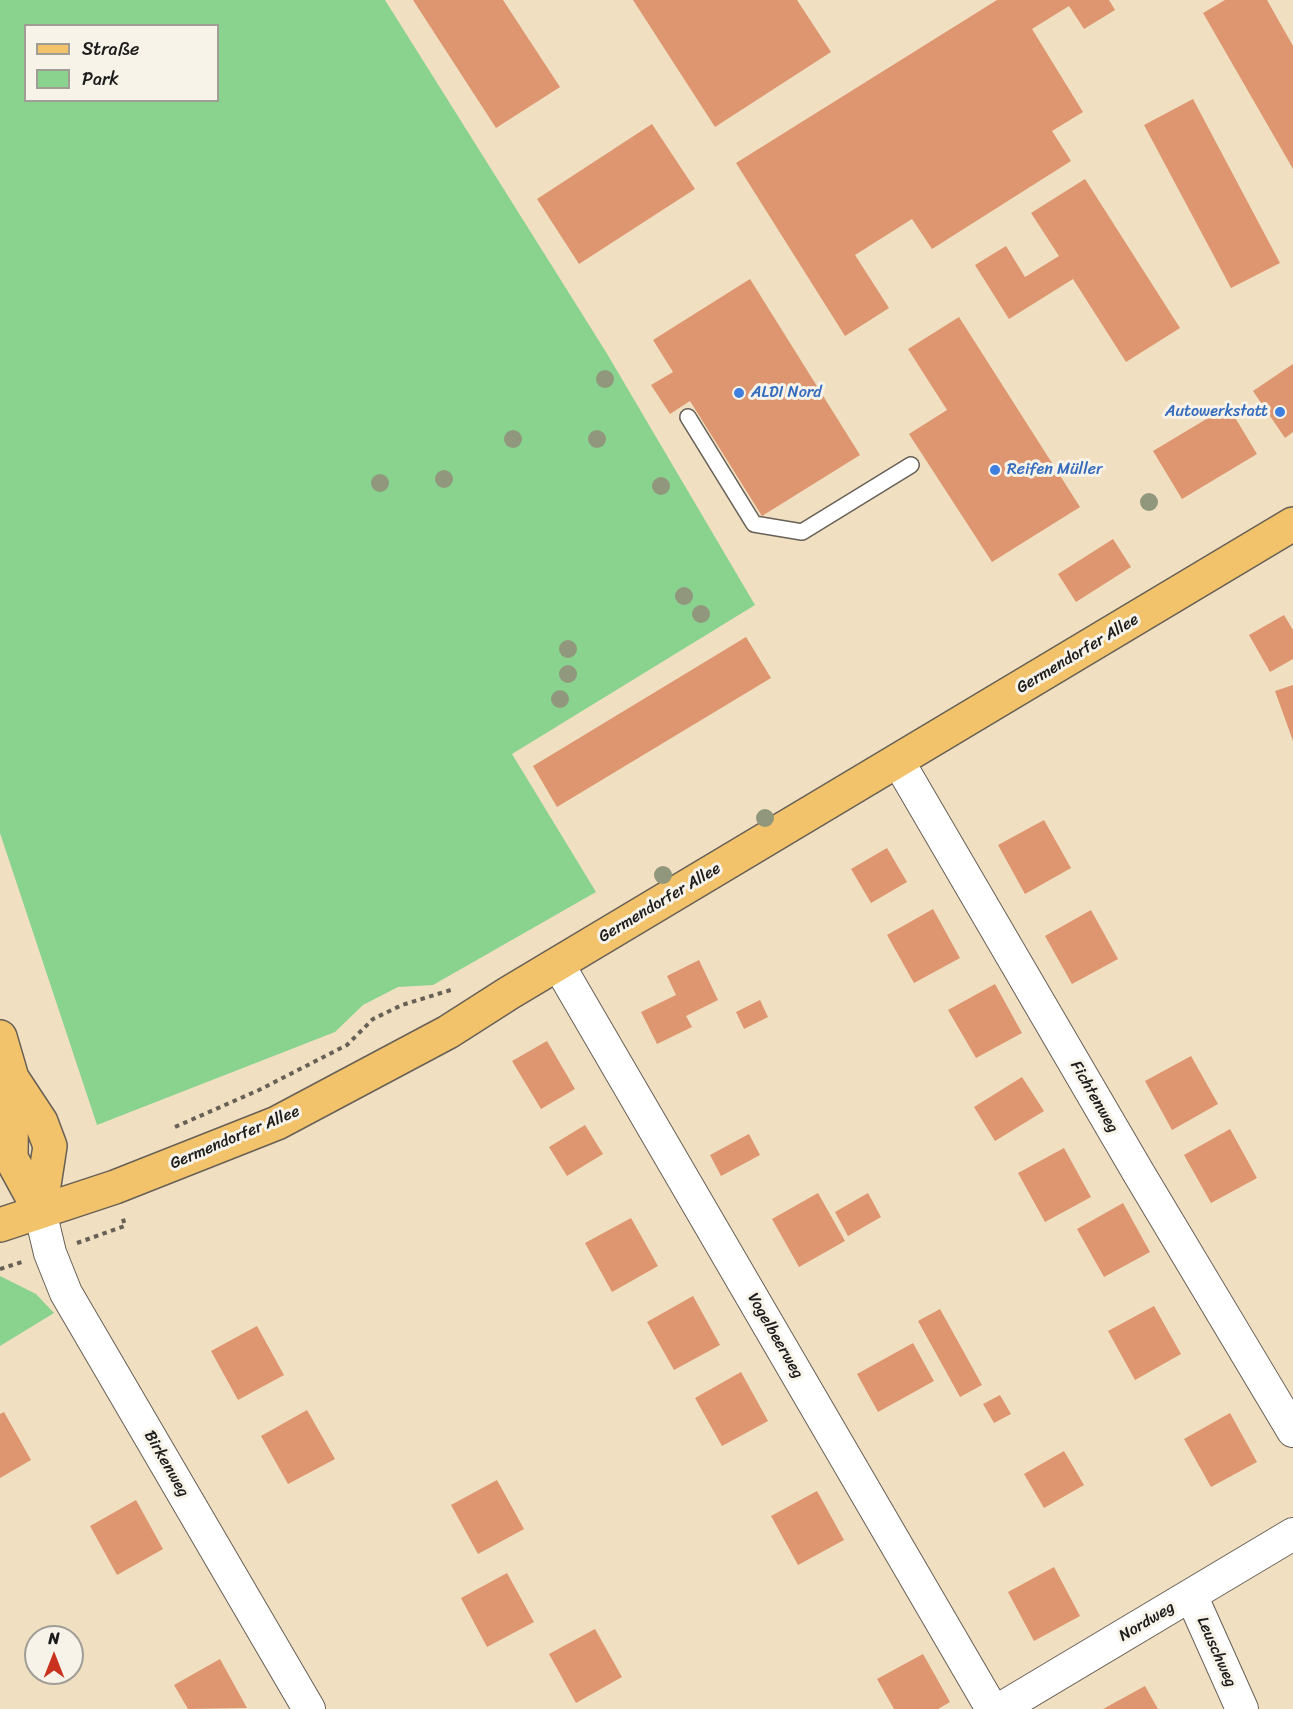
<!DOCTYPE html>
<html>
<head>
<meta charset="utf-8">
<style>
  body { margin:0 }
  #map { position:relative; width:1293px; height:1709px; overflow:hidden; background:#f1dfc1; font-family:Sriracha,sans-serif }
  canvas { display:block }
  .legend { position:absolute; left:24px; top:24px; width:195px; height:78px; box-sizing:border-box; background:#f7f3e8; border:2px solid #9f9d96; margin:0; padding:8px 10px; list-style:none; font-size:18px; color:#1c1c1c }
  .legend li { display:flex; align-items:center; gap:12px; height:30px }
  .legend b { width:30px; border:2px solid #9f9d96 }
  .north { position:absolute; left:24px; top:1625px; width:60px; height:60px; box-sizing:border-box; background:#f7f3e8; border:2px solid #9f9d96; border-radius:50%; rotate:0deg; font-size:16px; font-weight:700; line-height:24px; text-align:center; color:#1c1c1c }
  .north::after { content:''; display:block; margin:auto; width:21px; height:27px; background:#c8321e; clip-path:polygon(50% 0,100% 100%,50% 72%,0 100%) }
</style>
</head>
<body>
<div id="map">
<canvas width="1293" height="1709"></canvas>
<ul class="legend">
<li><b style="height:8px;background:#f2c36a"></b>Straße</li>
<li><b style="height:16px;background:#89d38f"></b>Park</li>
</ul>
<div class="north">N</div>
</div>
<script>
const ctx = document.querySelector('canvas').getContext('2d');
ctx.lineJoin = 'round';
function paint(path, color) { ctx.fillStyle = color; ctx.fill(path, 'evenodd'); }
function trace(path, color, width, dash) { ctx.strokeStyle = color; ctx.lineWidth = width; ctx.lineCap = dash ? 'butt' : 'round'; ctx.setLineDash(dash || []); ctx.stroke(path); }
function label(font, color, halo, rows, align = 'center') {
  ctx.font = font + ' Sriracha,sans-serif'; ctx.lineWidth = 6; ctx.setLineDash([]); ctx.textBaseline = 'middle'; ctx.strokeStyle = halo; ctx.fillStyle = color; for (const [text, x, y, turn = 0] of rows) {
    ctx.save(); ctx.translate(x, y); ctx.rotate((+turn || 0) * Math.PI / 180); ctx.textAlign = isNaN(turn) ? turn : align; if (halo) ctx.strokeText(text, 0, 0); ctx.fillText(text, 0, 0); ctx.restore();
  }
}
const green = new Path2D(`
  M0,0h385l221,352 149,253 -243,149 84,138 -163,93 -35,2 -35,18 -28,27 -238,93 -97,-292zM26,26h192v74h-192z
  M0,1276l36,18 18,19 -54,33z`);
const building = new Path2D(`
  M413,0h90l57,87 -64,41z
  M633,0h164l34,52 -116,75z
  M997,0h112l6,10 -31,19 -15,-23 -37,23 51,83 -31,19 19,30 -139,88 -20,-30 -57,36 34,53 -44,28 -109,-173z
  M1225,0h42l26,46v123l-90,-156z
  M1193,99l87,164 -49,25 -87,-163z
  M652,124l43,65 -116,75 -42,-65z
  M1085,179l95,149 -54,34 -53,-83 -64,40 -34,-54 31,-19 19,31 34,-21 -28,-43z
  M750,279l110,176 -98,61 -72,-115 -20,13 -19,-29 22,-13 -20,-32z
  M959,317l121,190 -88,55 -83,-128 38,-24 -39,-61z
  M1293,364v68l-8,6 -32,-47z
  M1228,406l29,48 -75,45 -29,-48z
  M1113,539l18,28 -55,35 -18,-28z
  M1284,615l9,15v29l-23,13 -21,-37z
  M746,637l25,41 -214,129 -24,-41z
  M1293,685v56l-18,-50z
  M1044,820l27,48 -46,26 -27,-49z
  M887,848l20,34 -36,21 -20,-34z
  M933,909l27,49 -46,25 -27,-48z
  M1091,910l27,49 -46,25 -27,-48z
  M699,960l19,40 -32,16 6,11 -35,17 -16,-32 35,-17 -9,-19z
  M995,984l27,49 -46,25 -28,-48z
  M760,1000l8,17 -24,12 -8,-17z
  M547,1041l28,48 -34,20 -29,-48z
  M1191,1056l27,48 -46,26 -27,-49z
  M1022,1077l22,34 -49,30 -21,-34z
  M585,1125l18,29 -36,22 -18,-29z
  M1230,1129l27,49 -46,25 -27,-48z
  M749,1134l11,21 -39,21 -11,-21z
  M1064,1148l27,49 -46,25 -27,-49z
  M818,1193l27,48 -46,26 -27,-48z
  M868,1193l13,24 -33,19 -13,-24z
  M1123,1203l27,49 -46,25 -27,-48z
  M631,1218l27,48 -46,26 -27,-49z
  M693,1296l27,49 -46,25 -27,-48z
  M1154,1306l27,48 -46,26 -27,-49z
  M940,1309l42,76 -22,12 -42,-76z
  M257,1326l27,49 -46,25 -27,-49z
  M913,1343l21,38 -56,31 -21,-38z
  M741,1372l27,49 -46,25 -27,-48z
  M1000,1395l11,19 -17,9 -11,-19z
  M307,1410l28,49 -47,25 -27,-48z
  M4,1412l27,48 -31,18v-64z
  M1230,1413l27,49 -46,25 -27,-48z
  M1064,1451l20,34 -40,23 -20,-34z
  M497,1480l27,49 -46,25 -27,-49z
  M817,1491l27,49 -46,25 -27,-49z
  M136,1500l27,49 -46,26 -27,-49z
  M1054,1567l26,49 -46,25 -26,-49z
  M507,1573l27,49 -47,25 -26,-49z
  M595,1629l27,48 -46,26 -27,-49z
  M923,1654l27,48 -12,7h-44l-17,-30z
  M220,1659l27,49 -59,1 -14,-24z
  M1145,1686l13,23h-55z`);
const path = new Path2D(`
  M175,1127l84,-37 88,-45 26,-26 29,-14 52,-16
  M77,1243l48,-17 -3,-11
  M0,1269l22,-7`);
const lane = new Path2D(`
  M688,417l66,107 48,8 109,-67`);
const street = new Path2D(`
  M898,761l240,411 155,259
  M558,964l434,745
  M40,1211l10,42 16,40 243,416
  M1191,1595l51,114
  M1000,1709l293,-175`);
const primary = new Path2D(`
  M0,1225l115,-38 162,-64 171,-91 61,-39 784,-469`);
const highway = new Path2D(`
  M0,1037l12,41 29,44 9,24 -10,65
  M12,1078l-1,80 29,53`);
const trees = [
  [605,379],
  [513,439],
  [597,439],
  [444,479],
  [380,483],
  [661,486],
  [1149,502],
  [684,596],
  [701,614],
  [568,649],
  [568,674],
  [560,699],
  [765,818],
  [663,875]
];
const markers = [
  [739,393,6,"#3f7fe0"],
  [1280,412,6,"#3f7fe0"],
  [995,470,6,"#3f7fe0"]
];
const shopNames = [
  ["ALDI Nord",751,393],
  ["Autowerkstatt",1268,412,"right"],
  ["Reifen Müller",1007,470]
];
const streetNames = [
  ["Germendorfer Allee",1078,654,-31],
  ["Germendorfer Allee",660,903,-31],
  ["Fichtenweg",1094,1097,60],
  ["Germendorfer Allee",235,1138,-23],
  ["Vogelbeerweg",775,1336,60],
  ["Birkenweg",166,1464,60],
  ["Nordweg",1147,1622,-31],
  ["Leuschweg",1216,1652,66]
];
paint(green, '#89d38f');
paint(building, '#dd9670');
trace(lane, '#676056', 18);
trace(street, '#676056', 34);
trace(primary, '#676056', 36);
trace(highway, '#676056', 36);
trace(path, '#676056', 4, [4.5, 4.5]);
trace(lane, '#fff', 15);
trace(street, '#fff', 32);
trace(primary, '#f2c36a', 33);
trace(highway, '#f2c36a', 33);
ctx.fillStyle = '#91977c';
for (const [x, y] of trees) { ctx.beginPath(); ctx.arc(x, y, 9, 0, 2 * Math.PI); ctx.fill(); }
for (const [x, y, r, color] of markers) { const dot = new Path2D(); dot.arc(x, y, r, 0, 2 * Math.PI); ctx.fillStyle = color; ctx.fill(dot); trace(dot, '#f7f3e8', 2); }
label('16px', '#366cbe', '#f7f3e8', shopNames, 'left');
label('16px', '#1c1c1c', '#f7f3e8', streetNames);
</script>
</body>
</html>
